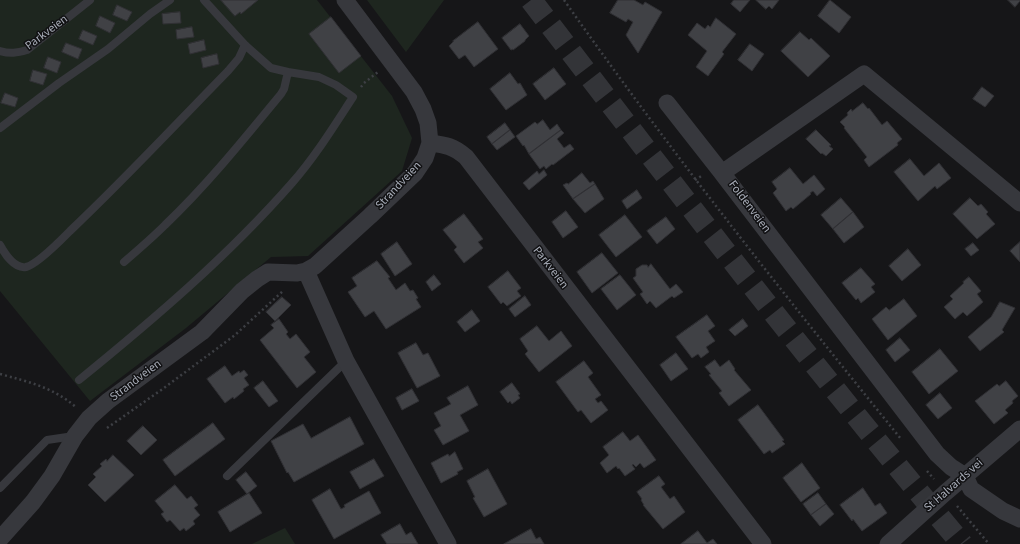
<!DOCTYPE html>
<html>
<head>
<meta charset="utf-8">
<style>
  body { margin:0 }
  canvas { display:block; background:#161618 }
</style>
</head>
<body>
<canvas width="1020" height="544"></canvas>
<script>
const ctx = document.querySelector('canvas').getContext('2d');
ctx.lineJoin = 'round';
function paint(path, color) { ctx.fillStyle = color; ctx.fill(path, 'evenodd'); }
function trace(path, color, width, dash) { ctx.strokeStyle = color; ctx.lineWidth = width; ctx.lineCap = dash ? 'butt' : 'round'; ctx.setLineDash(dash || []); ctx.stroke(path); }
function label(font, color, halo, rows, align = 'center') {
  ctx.font = font + ' "Source Sans 3",sans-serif'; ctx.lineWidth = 3; ctx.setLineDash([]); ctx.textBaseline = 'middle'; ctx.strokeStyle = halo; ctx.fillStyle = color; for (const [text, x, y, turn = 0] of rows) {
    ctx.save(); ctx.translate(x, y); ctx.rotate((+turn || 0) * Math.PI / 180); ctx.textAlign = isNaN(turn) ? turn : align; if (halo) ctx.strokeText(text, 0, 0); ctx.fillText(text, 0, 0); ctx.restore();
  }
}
const green = new Path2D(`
  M0,0h317l75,96 20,42 -10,33 -94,85 -37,1 -85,71 -96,73 -90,-110z
  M367,0h77l-38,52z
  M285,528l10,16h-43z`);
const building = new Path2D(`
  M221,0h37l-17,14 -1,-2 -5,4z
  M618,0h16l9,5 2,-3 17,10 -24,41 -12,-18 7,-13 -5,-3 -2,3 -16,-9z
  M734,0h16l-10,12 -9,-8z
  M756,0h23l-7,9 -3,-3 -3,3z
  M830,0l21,17 -12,16 -21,-17z
  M1008,0h12v1l-5,6z
  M117,5l15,7 -5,9 -14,-6z
  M180,12l1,11 -18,1 -1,-10z
  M100,16l15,7 -5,10 -14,-7z
  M331,17l30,39 -22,17 -30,-39z
  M716,18l20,16 -14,18 2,2 -16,22 -12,-9 11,-16 -19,-16 9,-12 8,6 3,-4 2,2z
  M478,22l20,27 -24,18 -9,-12 -6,4 -10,-13 5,-5h-1z
  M520,24l9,12 -4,4v1l-12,9v-1l-2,1 -9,-12z
  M192,27l2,10 -17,2 -1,-9z
  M83,30l14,6 -4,9 -14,-6z
  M800,32l9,8 2,-2 19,18 -22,21 -27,-26z
  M204,40l2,10 -16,4 -2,-10z
  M66,43l16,6 -4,10 -16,-7z
  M750,44l14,10 -12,17 -14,-11z
  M217,54l2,10 -16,4 -2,-10z
  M48,57l13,5 -4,11 -13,-5z
  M554,68l12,16 -21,16 -12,-16z
  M33,70l14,4 -4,11 -13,-4z
  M510,73l8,11 2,-1 7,12 -21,15 -16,-21z
  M982,87l12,9 -9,11 -12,-8z
  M5,93l13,5 -3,9 -14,-4z
  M863,103l5,6 1,-1 13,17 5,-4 15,18 -5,4 1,2 -29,22 -5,-7 3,-3 -23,-29 1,-1 -5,-5 8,-7 -1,-2 4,-4 1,2z
  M543,120l7,10 7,-6 4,6 -32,24 -5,-9 -1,1 -7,-10 19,-14 2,2z
  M505,123l5,7 -18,14 -5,-7z
  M510,130l5,7 -18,13 -5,-6z
  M561,130l3,3 -7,6 7,9 6,-4 4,5 -21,16 -1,-1 -6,5 -2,-3 -4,3 -11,-15z
  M816,130l15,15 -2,1 4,3 -7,7 -4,-3 -1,1 -15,-15z
  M910,159l14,17 15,-13 12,15 -14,11 -2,-3 -17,15 -24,-29z
  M790,168l13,16 11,-9 11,14 -8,7 -4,-5 -3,2 1,1 -18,15 -2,-2 -5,4 -13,-18 4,-4 -5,-7z
  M544,170l3,5 -18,15 -6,-7 14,-12 2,3z
  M582,173l8,10 3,-2 2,3 -22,15 -10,-14 4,-2 1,1z
  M595,184l9,15 -19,14 -12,-14z
  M637,190l5,8 -15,11 -5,-8z
  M841,198l12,14 -20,17 -12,-14z
  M970,198l8,8 3,-2 7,8 -2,2 9,10 -18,15 -24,-25z
  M566,211l12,16 -15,11 -11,-16z
  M853,212l11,15 -20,16 -11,-14z
  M464,214l19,25 -5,3 5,6 -19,15 -10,-13 3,-3 -14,-17z
  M625,215l17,22 -26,20 -17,-22z
  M666,217l9,12 -18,15 -10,-13z
  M397,242l15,22 -17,12 -14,-22z
  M1020,242v20l-10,-11z
  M973,243l6,7 -8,6 -6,-7z
  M908,249l13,16 -19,16 -13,-15z
  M602,253l16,20 -26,20 -15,-21z
  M377,261l13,16 -2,1 8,12 9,-7 5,8 3,-1 5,8 -2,1 5,8 -35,22 -12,-18 -9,6 -17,-25 9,-6 -5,-8z
  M651,264l19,25 6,-5 7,8 -9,6 -2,-2 -16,12 -6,-7 -3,3 -7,-10 3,-2 -10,-14 3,-2v-7l6,-4h5l1,2z
  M861,268l14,16 -4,3 4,5 -14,11 -3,-5 -2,2 -14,-17z
  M508,271l13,17 -4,3 4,5 -14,10 -4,-4 -2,2 -13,-17z
  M434,275l7,9 -9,7 -6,-9z
  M620,275l16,20 -19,15 -16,-21z
  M969,277l12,14 -4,3 6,8 -16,14 -4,-4 -8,7 -11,-12 9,-8 -3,-3 14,-13 -1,-1z
  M525,296l6,9 -16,12 -6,-8z
  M282,297l9,8 -16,16 -9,-9z
  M904,299l13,17 -29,24 -16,-21 14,-12 3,3z
  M1000,302l15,6 -13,22 2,2 -24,19 -12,-14 23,-20z
  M472,310l8,11 -15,11 -8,-10z
  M707,315l8,11 -7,5 7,10 -9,6 3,5 -8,6 -3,-4 -6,4 -16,-21z
  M279,319l9,13 -2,2 4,5 6,-5 14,18 -6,5 12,15 -19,16 -37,-48 14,-12 -3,-3z
  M743,319l5,7 -13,10 -6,-6z
  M537,326l12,15 12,-10 11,15 -33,26 -14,-18 3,-3 -8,-12z
  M900,338l10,12 -15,12 -9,-12z
  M416,343l7,12 5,-2 12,23 -23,12 -19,-35z
  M940,349l18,22 -29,23 -17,-22z
  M676,353l12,16 -17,12 -11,-16z
  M715,360l5,7 9,-7 6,9 -1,1 17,20 -22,16 -10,-13 3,-2 -13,-16 2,-1 -6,-7z
  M584,361l9,12 -5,4 13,18 -6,4 3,4 3,-2 7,9 -17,13 -10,-13 -3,2 -22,-30z
  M225,366l7,10 7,-5 1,2 4,-3 4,5 -4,3 5,7 -6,4 1,2 -10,8 -1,-2 -8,6 -18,-24z
  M263,381l15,20 -9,6 -15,-19z
  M1006,381l12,15 -6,5 1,2 -8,7 3,3 -14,11 -19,-23 22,-17 2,2z
  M512,383l8,11 -2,1 2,3 -8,6 -2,-3 -2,2 -8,-11z
  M468,386l10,19 -18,10 9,16 -26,14 -9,-15 7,-4 -7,-13 17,-9 -4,-6z
  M412,389l7,12 -17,9 -6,-12z
  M940,393l12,15 -14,11 -12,-14z
  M758,405l26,35 -2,1 3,3 -13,9 -2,-3 -6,4 -26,-34z
  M350,417l14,27 -70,38 -6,-10 -1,1 -16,-32 32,-17 8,14z
  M213,423l12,16 -50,37 -12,-16z
  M143,426l14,14 -16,15 -14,-14z
  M623,432l7,9 8,-6 18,25 -12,8 -4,-5 -4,4 -3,-3 -1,1 3,4 -10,7 -6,-8 -1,1 -2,-3 -9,7 -7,-10 9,-8 -6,-8z
  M455,452l8,17 -6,3 1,2 -17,9 -10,-20 17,-9 1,2z
  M113,455l21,20 -29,27 -17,-17 8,-8 -3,-3 9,-8 -2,-2 6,-5 1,2z
  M374,459l10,17 -24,13 -10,-17z
  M802,463l18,25 -19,14 -18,-24z
  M488,469l19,35 -23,13 -11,-19 2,-1 -8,-16z
  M246,472l11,14 -10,8 -11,-14z
  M659,476l6,8 -4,3 9,12 4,-3 11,16 -22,17 -20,-24h1l-3,-5 1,-1 -5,-7z
  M175,485l12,14 4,-3 7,9 -4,3 6,7 -7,6 2,3 -9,7 -2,-3 -4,3 -10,-11 -3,2 -6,-8 3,-2 -9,-11z
  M863,488l12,18 5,-3 7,10 -25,18 -9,-12 -1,2 -12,-16z
  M330,489l11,20 4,-2 -1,-2 25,-14 12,22 -47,26 -22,-39z
  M249,493l13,20 -32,19 -12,-20z
  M818,493l8,11 -15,11 -8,-11z
  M826,504l8,10 -14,12 -9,-11z
  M400,524l6,11 5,-3 7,12h-31l-6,-9z
  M531,529l5,10 4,-2 4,7h-40z
  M698,531l9,12 6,-4 4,5h-36z`);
const trunkTunnel = new Path2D(`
  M531,0c141,184 282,367 431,544`);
const path = new Path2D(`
  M564,0c106,151 221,296 337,439
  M361,87l3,-4 14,-11
  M695,180l8,-5
  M0,374c29,8 52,13 76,33
  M107,428l57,-40 71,-53 48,-44
  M927,471l7,8
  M957,506l32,38`);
const service = new Path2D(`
  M0,51c10,3 17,2 27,-1l63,-50
  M0,128l59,-45 49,-34 42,-35 20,-14
  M0,245c5,9 14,24 26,22 12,-3 35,-27 44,-36 55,-52 106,-107 158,-160l11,-13 6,-13
  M124,262c14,-12 28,-24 41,-37 42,-40 79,-86 116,-131l3,-5 4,-17
  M79,380c75,-61 149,-124 213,-197 23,-26 42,-57 61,-86l-17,-12 -17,-8 -31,-5 -17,-4 -26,-23 -41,-45
  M227,476l119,-115
  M0,488l47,-48 27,-4`);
const minor = new Path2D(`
  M345,0l69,92 9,17 5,14 2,20c16,2 23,3 36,14l297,387
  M667,103l55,70
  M1020,203l-156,-129 -142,99 215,281 14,13 14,9 6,13 32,22 17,8
  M306,271l40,90 102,183
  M0,539l33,-37 19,-26 23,-40 14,-18 19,-17 94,-69 40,-41 15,-12 11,-7 29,1 9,-2 9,-5 55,-50 45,-43 10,-15 5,-15
  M888,544l57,-51 75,-64`);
const streetNames = [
  ["Parkveien",47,33,-37],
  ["Strandveien",399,186,-47],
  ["Foldenveien",749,207,53],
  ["Parkveien",550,268,52],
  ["Strandveien",136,381,-37],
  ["St Halvards vei",954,486,-41]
];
paint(green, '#1e261f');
paint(building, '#404145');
trace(building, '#303034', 1);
trace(trunkTunnel, '#333438', 22, [22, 11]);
trace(path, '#3d3f44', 2.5, [2, 3]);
trace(service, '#37383d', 8);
trace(minor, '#37383d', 17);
label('12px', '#a8adb8', '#111113', streetNames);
</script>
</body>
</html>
